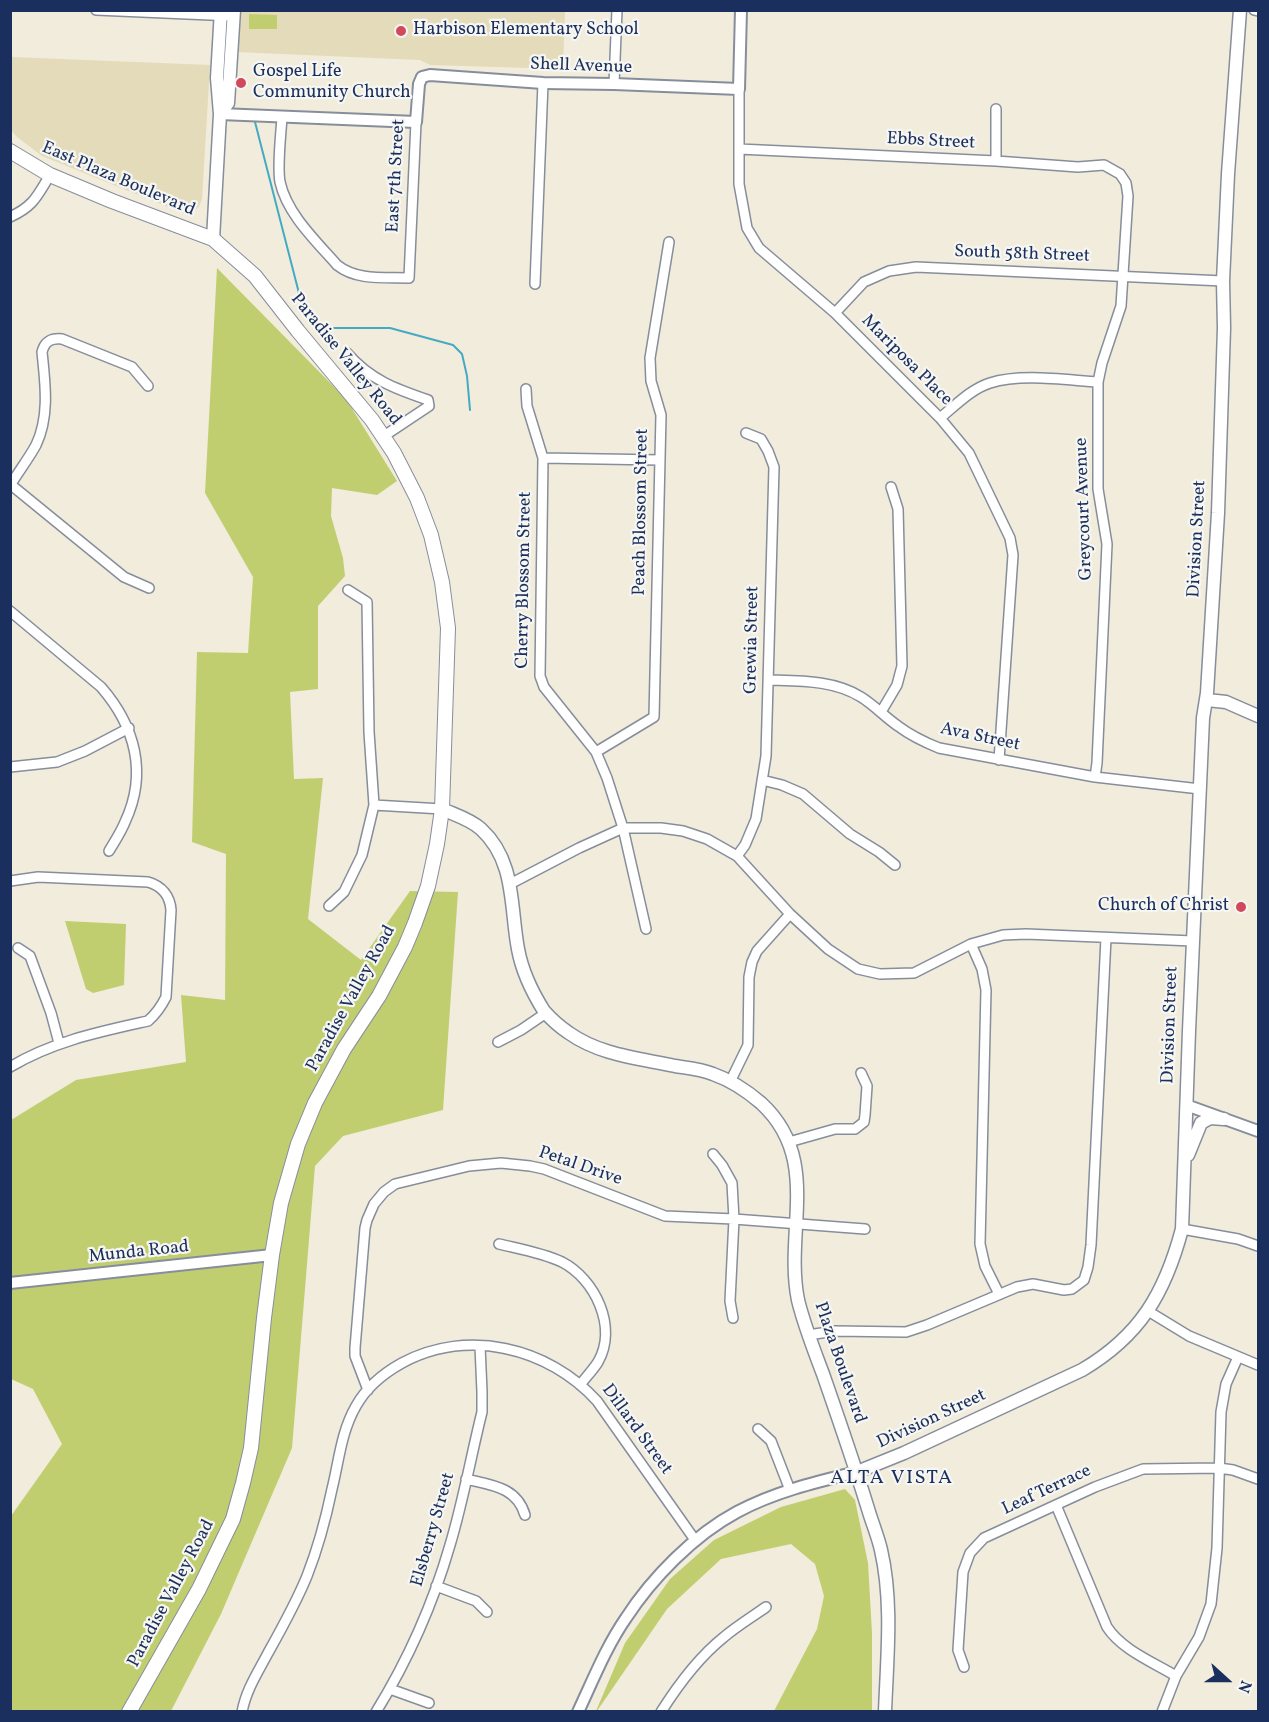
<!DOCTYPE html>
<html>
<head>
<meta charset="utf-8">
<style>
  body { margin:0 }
  #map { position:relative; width:1269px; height:1722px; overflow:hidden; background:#f1ecdb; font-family:Vollkorn,serif }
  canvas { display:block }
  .frame { position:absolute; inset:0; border:12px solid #1b2f5e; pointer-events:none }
  .north { position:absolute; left:1197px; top:1650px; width:60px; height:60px; -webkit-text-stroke:4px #f6f6f2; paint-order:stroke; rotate:111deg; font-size:16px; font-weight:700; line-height:24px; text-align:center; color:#1b2f5e }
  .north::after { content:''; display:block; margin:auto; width:21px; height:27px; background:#1b2f5e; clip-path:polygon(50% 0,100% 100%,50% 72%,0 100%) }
</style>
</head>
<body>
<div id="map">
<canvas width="1269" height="1722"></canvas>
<div class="frame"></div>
<div class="north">N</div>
</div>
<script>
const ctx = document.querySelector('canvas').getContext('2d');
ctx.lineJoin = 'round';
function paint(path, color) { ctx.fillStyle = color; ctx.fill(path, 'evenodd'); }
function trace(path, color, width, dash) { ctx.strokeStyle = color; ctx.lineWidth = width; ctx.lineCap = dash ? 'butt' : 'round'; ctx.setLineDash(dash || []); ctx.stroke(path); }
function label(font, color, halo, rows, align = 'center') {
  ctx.font = font + ' Vollkorn,serif'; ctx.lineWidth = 4.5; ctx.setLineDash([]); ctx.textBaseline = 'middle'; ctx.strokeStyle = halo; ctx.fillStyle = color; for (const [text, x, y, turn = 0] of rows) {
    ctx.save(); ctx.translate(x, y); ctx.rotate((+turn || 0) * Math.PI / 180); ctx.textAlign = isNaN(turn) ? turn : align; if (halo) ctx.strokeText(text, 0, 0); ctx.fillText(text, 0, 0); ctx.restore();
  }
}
const built = new Path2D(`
  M238,11h327l-2,58 -133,-4 -10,-5 -184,-8z
  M11,57l199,8 -8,134 -3,8 -11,8 -146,-59 -25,-19 -6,-7z`);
const green = new Path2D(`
  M249,14l28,1v14h-28z
  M217,268l129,131 51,82 -20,14 -45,-7 -1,28 12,42 2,18 -27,30v83l-28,3 4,87 29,-1 -15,141 53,41 49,-69 48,1 -15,218 -100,26 -28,30 -23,282 -71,166 -50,97 -160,1v-196l51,-72 -29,-55 -22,-10v-259l65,-40 110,-18 -5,-67 44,5 1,-146 -34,-12 5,-190 51,1 5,-76 -48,-84z
  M65,921l61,3 -2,61 -31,8 -7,-4z
  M845,1489l10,11 13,63 4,70v78h-98l43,-82 7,-33 -9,-32 -24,-20 -70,15 -54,50 -70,102h-1l29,-68 45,-64 44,-39 67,-33z`);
const stream = new Path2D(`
  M255,122l46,179 18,22 11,5h60l63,17 9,9 5,22 3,34`);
const minor = new Path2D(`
  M96,10l137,6
  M1254,10l4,1
  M614,84l3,-74
  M739,89v95l8,44 12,20 76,65 105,105 29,35 41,85 3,17 -14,205
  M996,109v52
  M282,117c-1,17 -5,49 -2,65 7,32 36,59 57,83 20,16 48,12 72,13l7,-156
  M739,149l257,12 82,6 26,-2 16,9 6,9 2,13 -7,110 -19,57 -4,19v107l9,55 -10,219 -2,14
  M10,217c24,-11 27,-21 40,-42
  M535,284l8,-201
  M835,313l29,-31 25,-11 27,-4 307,14
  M347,353c23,27 49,36 81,47l1,6 -45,30
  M526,389l1,17 16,52 -3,218 4,11 52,65 11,26 16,50 23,101
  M940,418c16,-13 31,-29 50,-35 31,-10 76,-3 108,-1
  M543,458l117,2
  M10,484l114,93 25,11
  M11,484c8,-13 18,-26 25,-39 14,-29 9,-63 6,-93 3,-11 9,-14 20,-13l70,28 16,19
  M10,611l91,76c34,39 47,86 24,135 -4,10 -10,19 -16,29
  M769,680c31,1 65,0 92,17 13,8 24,20 37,29 12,9 26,16 41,22l156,29 105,12
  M881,712l16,-27 5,-19 -4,-157 -7,-22
  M596,752l58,-35 7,-302 -10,-34 -1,-23 19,-116
  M10,767l47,-5 28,-11 44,-23
  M762,780l20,5 21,9 47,40 29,18 16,13
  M374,805l68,4
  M737,856l8,-11 11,-26 10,-63 8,-289 -6,-16 -7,-12 -15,-6
  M10,881l28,-4 110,5c14,4 22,14 23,28l-5,87c-5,10 -10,17 -18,24 -49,11 -94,20 -138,46
  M510,884l69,-36 44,-20h38l22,3 24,8 30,17 53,58 38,35 30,20 22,5 34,-1 57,-29 32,-9 23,-1 167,7
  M329,906l15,-14 18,-37 12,-50 -5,-73 -2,-130 -19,-12
  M971,944l11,25 4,21 -6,254 5,22 14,28
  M18,948l12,8 21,57 8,30
  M498,1042l23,-12 25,-17
  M730,1082l18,-37 1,-68 3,-15 5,-11 33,-37
  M789,1142l46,-13h20l9,-7 1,-7 2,-29 -6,-13
  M713,1154l9,11 10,18 2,36 -4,82 3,17
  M1182,1229l56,10 20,7
  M499,1244c21,5 44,9 63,18 33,17 56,65 36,100 -5,8 -12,15 -18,23
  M1148,1311l41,25 69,29
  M808,1335l27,-4 71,1 21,-7 90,-38 16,-3 31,6 8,-1 12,-9 4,-13 3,-22 15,-307
  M368,1390l-13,-34v-8l10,-120 2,-8 7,-16 10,-12 11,-8 74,-18 32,-3 29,3 14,3 121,47 69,3 131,10
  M758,1429l13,12 19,49
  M466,1479c25,6 51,8 59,36
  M1056,1505l51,122c15,23 46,35 69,49
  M436,1586l40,15 11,11
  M964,1667l-6,-17 5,-78 7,-19 14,-15 111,-51 48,-18 76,-1 14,2 25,9
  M390,1689l39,14
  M242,1712c4,-22 16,-40 26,-59 14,-25 28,-50 39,-77 11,-28 19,-58 25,-87 7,-28 9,-57 24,-83 10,-18 28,-33 46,-43 65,-35 146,-16 195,38l98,139
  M376,1712c32,-52 57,-108 74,-167 13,-43 21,-89 32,-133v-20l-2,-46
  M661,1712c17,-27 38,-55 63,-75 13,-11 28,-20 42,-30
  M1162,1712l14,-36 23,-39 12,-33 6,-56 4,-136 5,-28 12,-27`);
const tertiary = new Path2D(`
  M220,114l196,8 3,-38 3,-7 8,-2 113,8 71,1 125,5 2,-79
  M1186,1105l72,26
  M10,1283l262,-28
  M578,1712c15,-32 28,-65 48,-94 26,-40 68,-83 111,-106 37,-20 79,-30 120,-40`);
const secondary = new Path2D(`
  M220,114l8,-11 6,-93
  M213,239l7,-125 -3,-36 4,-68
  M1207,700l19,2 32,14
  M442,809c13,6 28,10 39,20 35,32 29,78 37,120 4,22 14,43 26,62 7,8 16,16 25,22 31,22 69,25 106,33 13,2 26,3 38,8 17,6 34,17 48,29 61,56 23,128 37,197 6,25 16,50 25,74 16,46 32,92 46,138 4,13 9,25 12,38 12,52 6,108 4,162
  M1188,1155l13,-32 9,-5 14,1
  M857,1472l47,-19 178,-83c58,-34 83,-77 100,-141l7,-198 14,-313 4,-25 11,-180 6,-185 -1,-47 5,-107 12,-164`);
const primary = new Path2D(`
  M10,151l40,24 62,26 101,38 42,37 43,55 74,89 22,33 23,45 14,37 11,47 6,46 -6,181 -5,35 -9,42 -13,37 -10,24 -26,49 -35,53 -29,54 -17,41 -17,59 -9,52 -8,63 -13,130 -8,35 -10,36 -34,70 -70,123`);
const markers = [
  [401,31,6,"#d1495b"],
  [241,83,6,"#d1495b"],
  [1241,907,6,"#d1495b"]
];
const poiNames = [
  ["Harbison Elementary School",413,31],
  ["Gospel Life",253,73],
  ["Community Church",253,94],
  ["Church of Christ",1229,907,"right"]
];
const streetNames = [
  ["Shell Avenue",581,67,2],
  ["Ebbs Street",931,142,3],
  ["East 7th Street",397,176,-87],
  ["East Plaza Boulevard",118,180,23],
  ["South 58th Street",1022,255,2],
  ["Paradise Valley Road",345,360,51],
  ["Mariposa Place",906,361,45],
  ["Greycourt Avenue",1085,509,-92],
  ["Peach Blossom Street",642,512,-89],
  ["Division Street",1198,539,-87],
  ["Cherry Blossom Street",525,580,-89],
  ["Grewia Street",753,640,-89],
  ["Ava Street",980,738,12],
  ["Paradise Valley Road",352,999,-61],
  ["Division Street",1171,1025,-88],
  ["Petal Drive",580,1167,19],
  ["Munda Road",139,1253,-6],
  ["Plaza Boulevard",839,1363,71],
  ["Division Street",932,1420,-25],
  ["Dillard Street",636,1430,54],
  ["Leaf Terrace",1047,1491,-25],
  ["Elsberry Street",434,1530,-74],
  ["Paradise Valley Road",172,1594,-62]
];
const neighbourhoodNames = [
  ["ALTA VISTA",892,1479]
];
paint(built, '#e4dbba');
paint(green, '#c1ce70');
trace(stream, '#44aac4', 2);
trace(minor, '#868e9c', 12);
trace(tertiary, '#868e9c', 14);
trace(secondary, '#868e9c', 15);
trace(primary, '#868e9c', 16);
trace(minor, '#fff', 9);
trace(tertiary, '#fff', 10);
trace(secondary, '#fff', 12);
trace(primary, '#fff', 14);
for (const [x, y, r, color] of markers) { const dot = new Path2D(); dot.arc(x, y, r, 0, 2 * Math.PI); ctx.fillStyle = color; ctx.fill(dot); trace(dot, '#f6f6f2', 2); }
label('18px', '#1b2f5e', '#f6f6f2', poiNames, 'left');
label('18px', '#1b2f5e', '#f6f6f2', streetNames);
ctx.letterSpacing = '1.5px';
label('20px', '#1b2f5e', '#f6f6f2', neighbourhoodNames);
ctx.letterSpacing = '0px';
</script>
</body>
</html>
